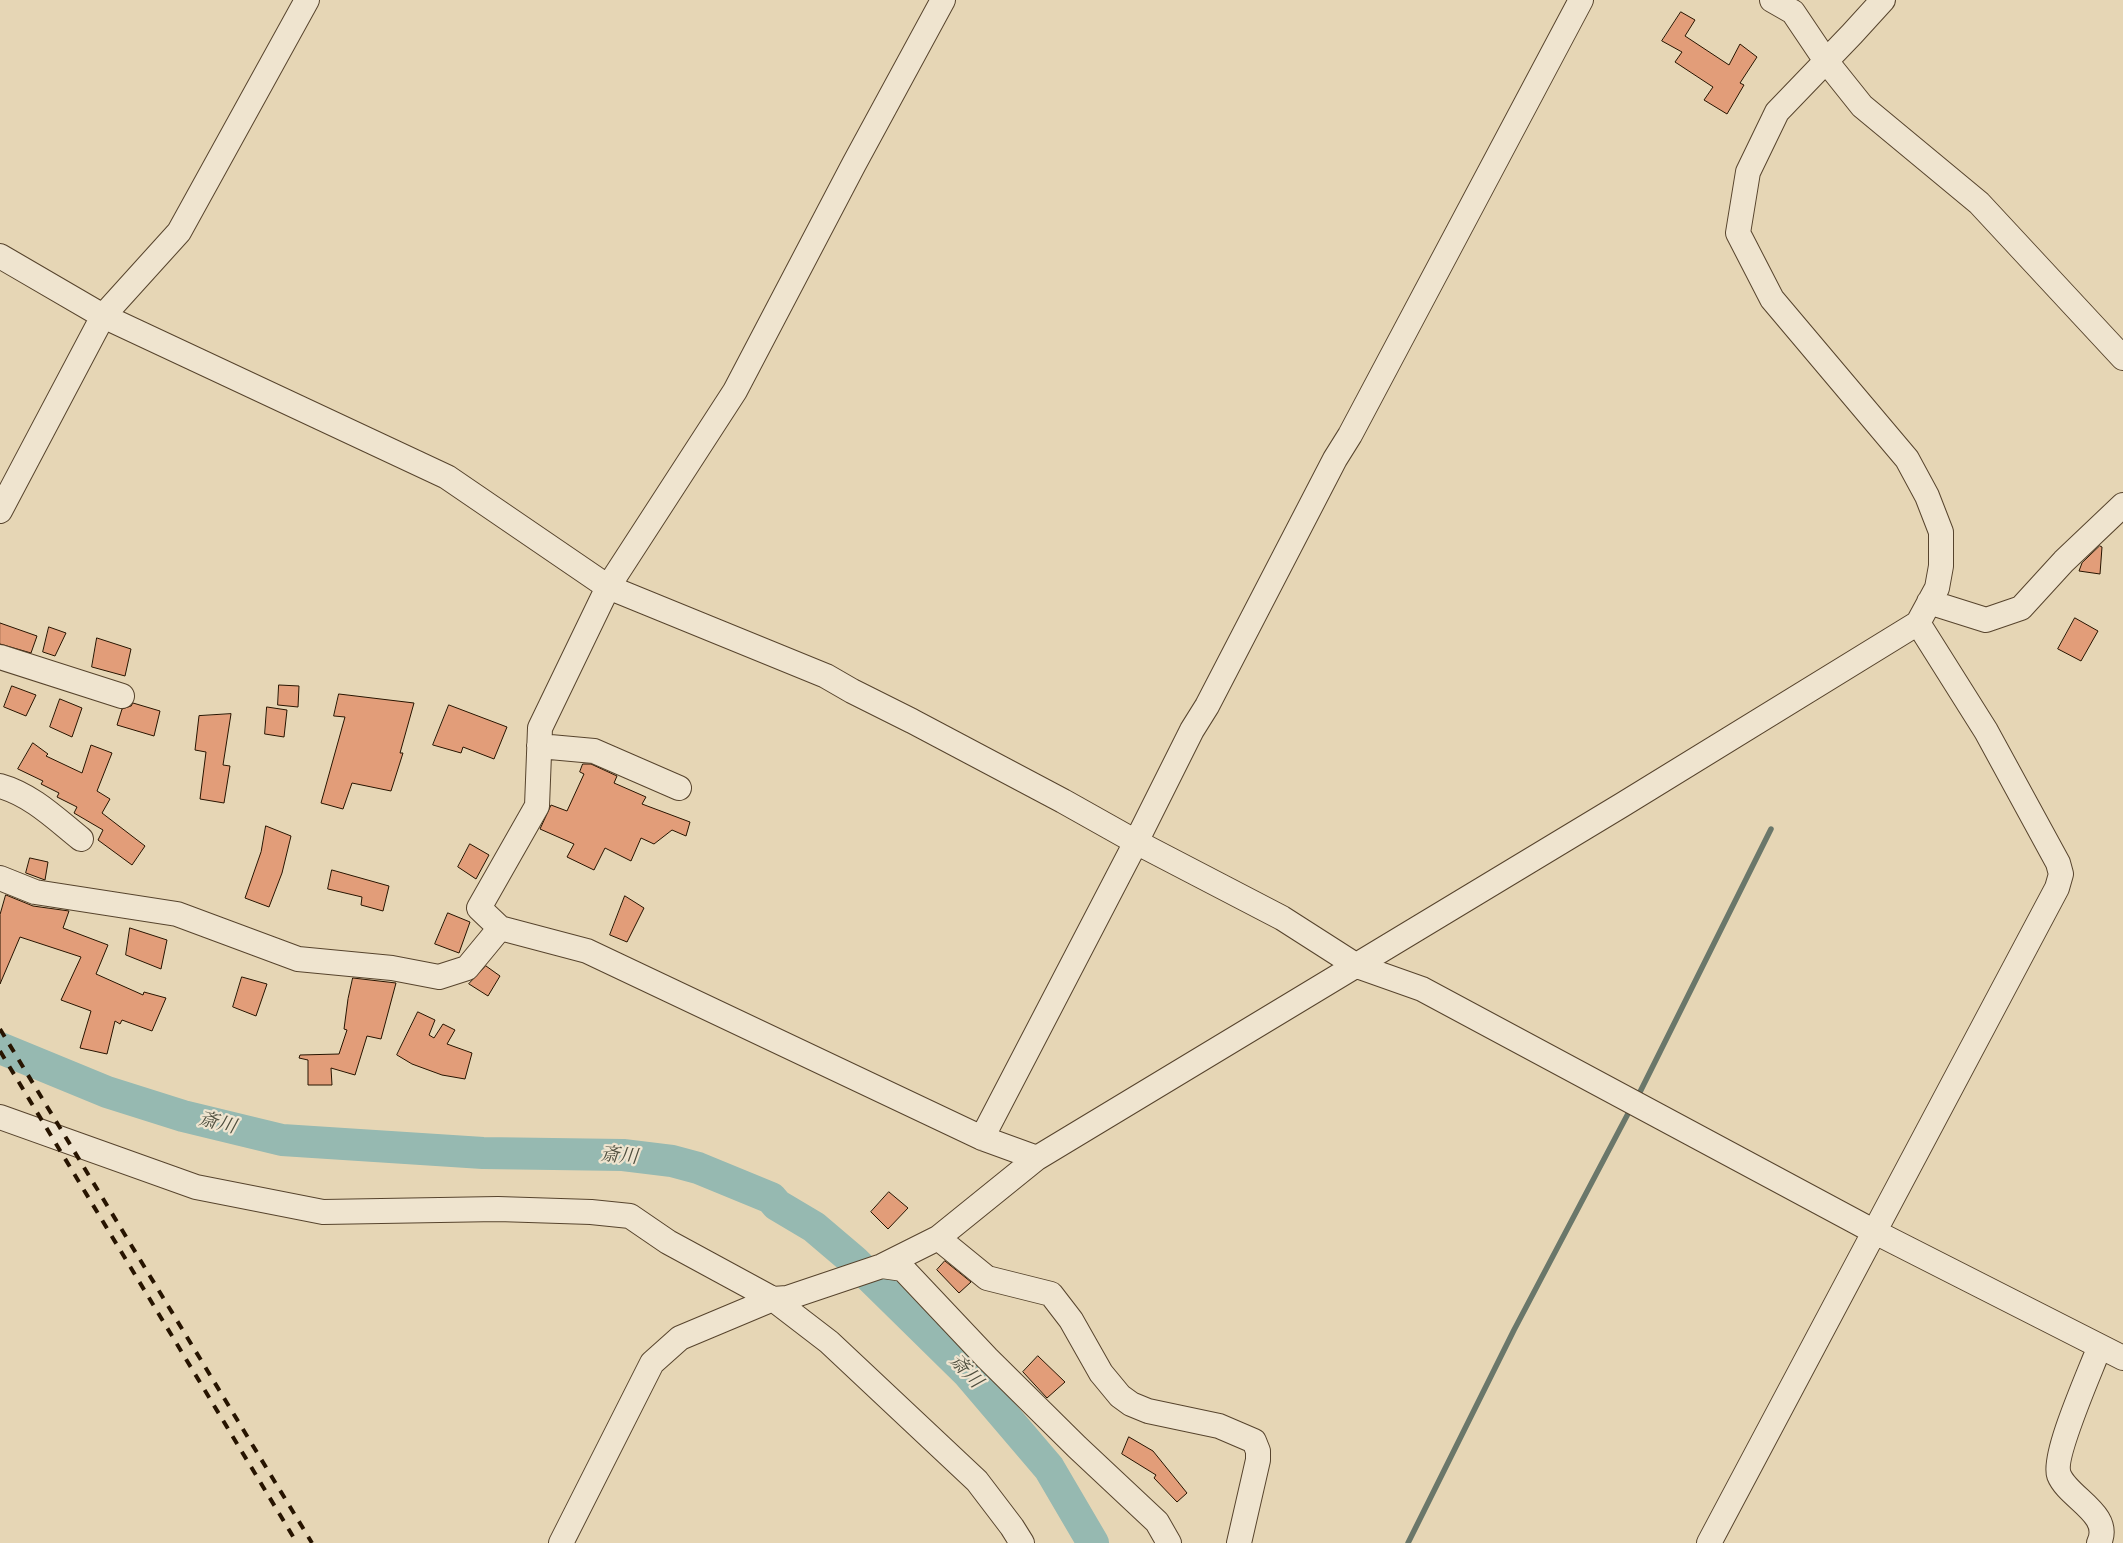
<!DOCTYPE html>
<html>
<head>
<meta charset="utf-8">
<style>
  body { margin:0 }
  canvas { display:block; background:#e6d6b5 }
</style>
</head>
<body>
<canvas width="2123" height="1543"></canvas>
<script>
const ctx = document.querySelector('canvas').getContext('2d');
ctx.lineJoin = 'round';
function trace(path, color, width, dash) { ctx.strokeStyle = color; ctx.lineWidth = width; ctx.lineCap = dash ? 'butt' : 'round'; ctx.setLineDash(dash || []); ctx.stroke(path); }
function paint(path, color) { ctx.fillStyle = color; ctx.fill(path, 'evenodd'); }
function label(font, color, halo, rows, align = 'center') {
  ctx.font = font + ' Cardo,"Noto Serif JP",serif'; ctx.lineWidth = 4.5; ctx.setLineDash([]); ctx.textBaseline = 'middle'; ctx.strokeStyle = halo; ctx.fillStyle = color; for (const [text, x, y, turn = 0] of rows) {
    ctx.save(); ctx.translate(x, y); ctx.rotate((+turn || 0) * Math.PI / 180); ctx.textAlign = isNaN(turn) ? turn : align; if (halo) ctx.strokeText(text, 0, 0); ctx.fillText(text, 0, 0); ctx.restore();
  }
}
const stream = new Path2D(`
  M1637,1098l134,-269
  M1408,1543l106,-213 117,-222`);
const river = new Path2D(`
  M0,1048l107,44 76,24 99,24 201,13 140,2 49,6 26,7 73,30 6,7 37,22 40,34 114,112 81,95 44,75`);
const building = new Path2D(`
  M1681,12l14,8 -10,16 44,29 11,-21 17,13 -17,26 4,2 -17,29 -23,-14 9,-13 -38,-25 7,-10 -20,-11z
  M2100,546l2,1 -2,27 -21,-3 3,-8z
  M2075,618l23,13 -17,30 -23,-12z
  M0,623l37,13 -6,17 -31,-9z
  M49,627l17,6 -11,23 -12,-4z
  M97,638l34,11 -6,27 -33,-9z
  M279,685l20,1 -1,21 -20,-2z
  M12,686l24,9 -10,21 -22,-9z
  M339,694l75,9 -14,50h3l-12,38 -39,-8 -9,26 -22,-6 24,-86 -11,-1z
  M60,699l22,9 -10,29 -22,-10z
  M133,703l27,8 -6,25 -37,-11 5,-16 9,-3z
  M449,705l58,22 -13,32 -31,-12 -2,6 -28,-8z
  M267,707l20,3 -3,27 -19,-3z
  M231,714l-8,51 7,1 -6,37 -24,-4 6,-47 -11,-2 4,-34z
  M33,743l15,11 -2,2 36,17 9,-28 21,8 -15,38 13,8 -8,14 43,33 -13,19 -34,-25 5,-10 -29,-17 3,-6 -20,-10 2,-4 -18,-9 2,-3 -25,-12z
  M583,764h8l26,12 -3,7 32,14 -4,7 48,18 -4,14 -14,-6 -18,14 -13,-6 -10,23 -26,-13 -11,22 -27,-13 7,-13 -34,-15 11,-24 16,6 17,-37 -4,-2z
  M266,826l25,10 -9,37 -13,34 -24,-9 16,-46z
  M470,844l19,11 -13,24 -18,-12z
  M30,858l18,4 -3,18 -19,-7z
  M332,870l57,16 -6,25 -22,-6 1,-8 -34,-8z
  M6,895l27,11 36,5 -6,17 45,17 -12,29 47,21 1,-3 22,6 -14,33 -30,-11 -2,4 -5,-3 -8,33 -27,-6 11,-37 -30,-11 20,-43 -61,-20 -20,47v-69z
  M625,896l19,12 -17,34 -17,-7z
  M448,913l22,9 -11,31 -24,-9z
  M130,928l37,12 -6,29 -35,-14z
  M486,966l14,10 -12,20 -19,-12z
  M242,977l25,7 -11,32 -23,-9z
  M353,978l43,5 -15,56 -14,-3 -12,39 -24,-7 1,17h-24v-25l-9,-2 1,-3 39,-1 8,-24 -3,-1 4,-30z
  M418,1012l17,8 -6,15 5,3 9,-14 12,6 -8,14 25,9 -7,26 -23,-4 -30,-11 -15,-9z
  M889,1192l19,16 -20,21 -17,-17z
  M945,1261l26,21 -12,11 -22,-23z
  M1038,1356l27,26 -18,16 -24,-26z
  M1129,1437l24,14 34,42 -10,9 -23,-24 2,-3 -34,-21z`);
const minor = new Path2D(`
  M943,0l-89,164 -119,227 -127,196 -68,141 -3,78 -58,102 21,20 87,23 395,187 55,20
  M1772,0l21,12 33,49 36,45 117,97 144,155
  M0,256l103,60 344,161 161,110 218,89 26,15 60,30 151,80 73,41 146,76 75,48 65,23 451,242 250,127
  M0,511l103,-195 76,-84 128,-232
  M1929,602l57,18 35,-12 43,-47 59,-56
  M0,657l122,39
  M539,746l55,5 85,37
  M0,786c32,9 56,33 81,53
  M0,878l35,14 142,22 121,45 94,9 47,9 28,-9 33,-40
  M0,1117l196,70 127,25 175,-3 93,3 39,4 38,26 105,57 56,43 148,139 35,46 10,16
  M982,1138l154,-296 56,-112 15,-24 128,-247 15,-24 231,-435
  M938,1238l49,40 64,16 20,26 30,53 19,23 11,8 17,7 71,15 35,15 4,10v9l-19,83
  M882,1266l21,3 84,89 90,89 80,75 12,21
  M561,1543l91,-180 28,-25 93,-39 14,-1 95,-32 56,-28 99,-80 585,-353 296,-182 19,-35 4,-22v-34l-14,-36 -20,-37 -135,-160 -34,-66 10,-61 29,-60 75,-78 31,-34
  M1709,1543l348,-655 4,-14 -3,-11 -72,-132 -68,-108
  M2099,1543c14,-29 -31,-45 -40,-68 -7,-19 32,-105 40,-127`);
const rail = new Path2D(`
  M0,1029l312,514
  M0,1051l297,492`);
const waterNames = [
  ["斎川",217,1124,14],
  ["斎川",619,1157,5],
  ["斎川",965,1372,47]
];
trace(stream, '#6a776a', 5.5);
trace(river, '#96b9b1', 32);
paint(building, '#e29d79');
trace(building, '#271400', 1);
trace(minor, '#57442d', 26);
trace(minor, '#efe4cf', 24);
trace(rail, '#271400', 4, [9, 9]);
label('italic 19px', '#4e4e3e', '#efe4cf', waterNames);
</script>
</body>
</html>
